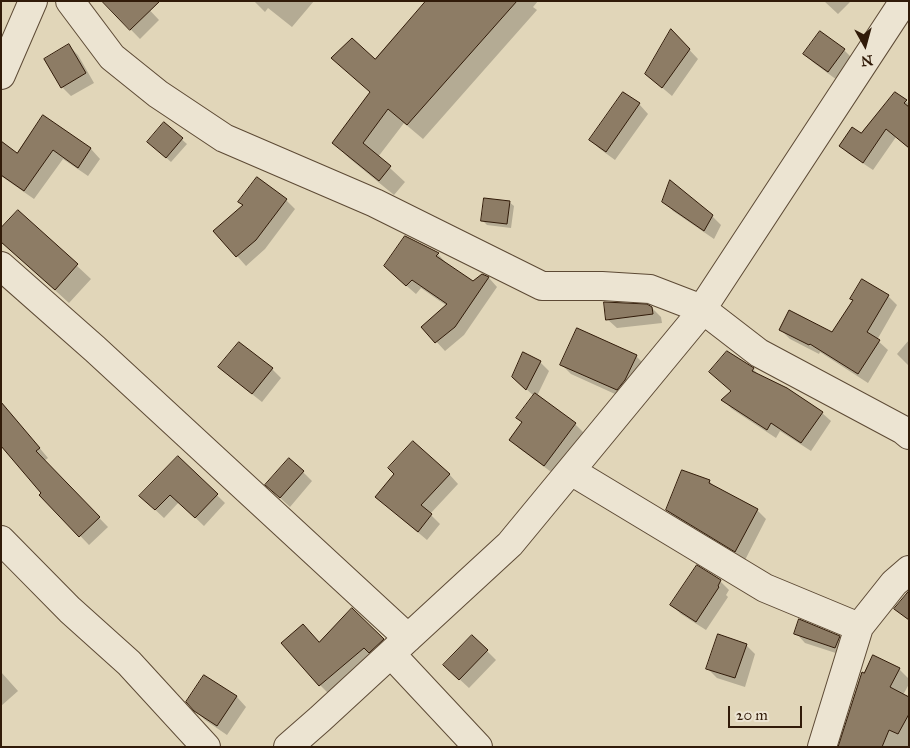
<!DOCTYPE html>
<html>
<head>
<meta charset="utf-8">
<style>
  body { margin:0 }
  #map { position:relative; width:910px; height:748px; overflow:hidden; background:#e1d6b9; font-family:"IM FELL Great Primer",serif }
  canvas { display:block }
  .frame { position:absolute; inset:0; border:2px solid #311b09; pointer-events:none }
  .north { position:absolute; left:840px; top:20px; width:50px; height:50px; -webkit-text-stroke:4px #ece4d2; paint-order:stroke; rotate:173deg; font-size:14px; font-weight:700; line-height:20px; text-align:center; color:#311b09 }
  .north::after { content:''; display:block; margin:auto; width:18px; height:22px; background:#311b09; clip-path:polygon(50% 0,100% 100%,50% 72%,0 100%) }
  .scale { position:absolute; left:728px; top:706px; width:74px; height:22px; box-sizing:border-box; border:2px solid #311b09; border-top:0; padding-left:6px; font-size:15px; line-height:18px; white-space:nowrap; color:#311b09; -webkit-text-stroke:4px #ece4d2; paint-order:stroke }
</style>
</head>
<body>
<div id="map">
<canvas width="910" height="748"></canvas>
<div class="frame"></div>
<div class="north">N</div>
<div class="scale">20 m</div>
</div>
<script>
const ctx = document.querySelector('canvas').getContext('2d');
ctx.lineJoin = 'round';
function paint(path, color) { ctx.fillStyle = color; ctx.fill(path, 'evenodd'); }
function trace(path, color, width, dash) { ctx.strokeStyle = color; ctx.lineWidth = width; ctx.lineCap = dash ? 'butt' : 'round'; ctx.setLineDash(dash || []); ctx.stroke(path); }
const shadow = new Path2D(`
  M103,1h38l18,19 -19,19z
  M254,1h60l-22,26 -24,-19 -3,4z
  M427,1h111l-5,6 4,3 -114,129 -19,-16 -26,34 27,25 -11,13 -45,-37 -15,-15 37,-50 -38,-35 42,2z
  M824,1h25l1,1 -12,12z
  M680,40l18,19 -26,37 -26,-22z
  M69,46l9,9 16,28 -23,13 -9,-9z
  M844,50l9,9 -16,21 -23,-17 -10,-9z
  M906,101l3,3v44l-13,-11 -23,33 -24,-16 -9,-8 21,-12z
  M639,104l9,10 -33,46 -15,-11 -10,-9z
  M43,117l48,32 9,10 -12,17 -25,-17 -29,40 -33,-23v-28l17,6z
  M164,124l23,20 -16,18 -18,-16z
  M258,179l28,21 9,9 -30,40 -19,17 -31,-35 29,-25z
  M664,201l48,15 9,9 -7,14 -41,-28z
  M509,202l5,4 -3,22 -24,-3 -4,-4z
  M18,211l73,68 -22,24 -59,-54z
  M406,237l32,17 8,9 -1,1 28,19 9,-8 7,3 8,9 -33,48 -19,16 -22,-24 24,-21 -26,-18 -5,6 -22,-19z
  M888,296l9,9 -20,35 11,10 -20,33 -48,-31 -1,2 -29,-15 -9,-9 51,4 22,-33z
  M652,308l9,9 1,6 -45,5 -10,-9z
  M909,340v26l-12,-12z
  M636,356l9,9 -19,34 -55,-25 -9,-9z
  M540,362l9,9 -12,25 38,28 9,9 -30,41 -34,-25 -9,-9 12,-17 11,-27 -11,-10z
  M272,369l9,9 -19,24 -33,-26z
  M753,369l8,8 61,36 9,8 -20,30 -31,-20 -4,7 -44,-29 -9,-9z
  M16,420l32,38 -4,3 64,66 -19,18 -48,-50 2,-2z
  M178,457l47,46 -21,23 -25,-24 -15,16 -15,-14z
  M683,471l27,11 6,6 41,22 9,9 -21,41 -68,-41 -10,-9z
  M303,472l9,9 -22,26 -14,-13z
  M449,474l9,10 -28,30 10,10 -13,16 -51,-43z
  M720,581l9,9 -3,5 2,2 -22,33 -25,-16 -9,-9z
  M352,610l40,39 -63,45 -9,-9v-41z
  M796,633l43,4 9,9 -3,10 -40,-13z
  M472,636l24,24 -27,28 -25,-23z
  M746,645l9,9 -10,33 -28,-9 -9,-9z
  M874,656l25,13 10,10v5l-6,11 6,4v48h-70l25,-72z
  M1,672l17,19 -17,15z
  M205,677l32,20 9,10 -19,28 -22,-15 -10,-10z`);
const building = new Path2D(`
  M102,1h58l-30,29z
  M426,1h91l-110,124 -19,-16 -25,34 28,23 -12,15 -47,-38 38,-51 -39,-34 21,-20 23,21z
  M671,29l19,20 -28,39 -17,-14z
  M820,31l25,18 -17,23 -25,-18z
  M69,44l17,29 -25,15 -17,-29z
  M623,92l17,11 -34,49 -17,-12z
  M895,92l12,8 -3,3 5,4v41l-23,-19 -23,34 -24,-17 13,-19 9,6z
  M43,115l48,33 -13,20 -25,-18 -29,41 -23,-16v-34l16,12z
  M164,122l19,16 -17,20 -19,-16z
  M257,177l30,22 -31,41 -20,17 -23,-26 30,-26 -5,-3z
  M670,180l43,35 -9,16 -42,-29z
  M484,198l26,3 -3,23 -26,-3z
  M18,210l60,54 -23,26 -54,-48v-14z
  M405,236l34,17 -3,3 37,25 9,-7 7,3 -34,50 -20,16 -14,-16 26,-23 -35,-24 -6,6 -22,-20z
  M862,279l27,16 -22,37 13,8 -22,34 -48,-30 -1,1 -30,-15 10,-20 43,22 21,-32 -3,-1z
  M604,302l43,2 5,3 1,7 -47,6z
  M577,328l60,27 -12,25 -8,10 -57,-25z
  M239,342l34,26 -21,26 -34,-27z
  M727,351l27,17 -2,3 35,17 36,24 -22,31 -30,-20 -4,7 -46,-30 10,-9 -22,-19z
  M523,352l18,9 -15,29 -14,-13z
  M535,393l41,30 -32,43 -35,-26 13,-18 -6,-4z
  M1,402l39,46 -4,3 64,66 -21,20 -40,-42 2,-2 -40,-47z
  M413,441l37,33 -29,31 11,9 -14,18 -43,-35 19,-23 -6,-6z
  M178,456l40,38 -23,24 -25,-23 -15,15 -16,-14z
  M289,458l15,13 -24,27 -15,-13z
  M682,470l28,10 -1,3 49,26 -23,43 -69,-42z
  M697,565l24,15 -3,6 1,1 -23,35 -26,-17z
  M909,591v29l-15,-11z
  M352,608l32,31 -15,14 -5,-5 -45,38 -38,-43 22,-19 16,18z
  M799,619l41,17 -5,12 -41,-14z
  M718,634l29,10 -12,34 -29,-9z
  M472,635l16,15 -29,30 -16,-15z
  M873,655l27,13 -10,19 19,10v17l-11,20 -9,-4 -7,17h-44l24,-75 2,1z
  M204,675l33,21 -20,30 -23,-15 -8,-9z`);
const minor = new Path2D(`
  M70,1l42,56 46,37 66,44 151,65 167,83h60l48,3 52,20 57,44 144,77 6,5
  M1,75l32,-74
  M1,266l94,83 313,289
  M571,471l194,117 94,39
  M1,540l69,70 59,53 77,84
  M391,654l87,93
  M288,747l32,-28 190,-175 184,-223 210,-320
  M822,747l37,-120 35,-44 15,-13`);
paint(shadow, '#0003');
paint(building, '#8d7c65');
trace(building, '#311b09', 1);
trace(minor, '#5d4a35', 30);
trace(minor, '#ece4d2', 28);
</script>
</body>
</html>
